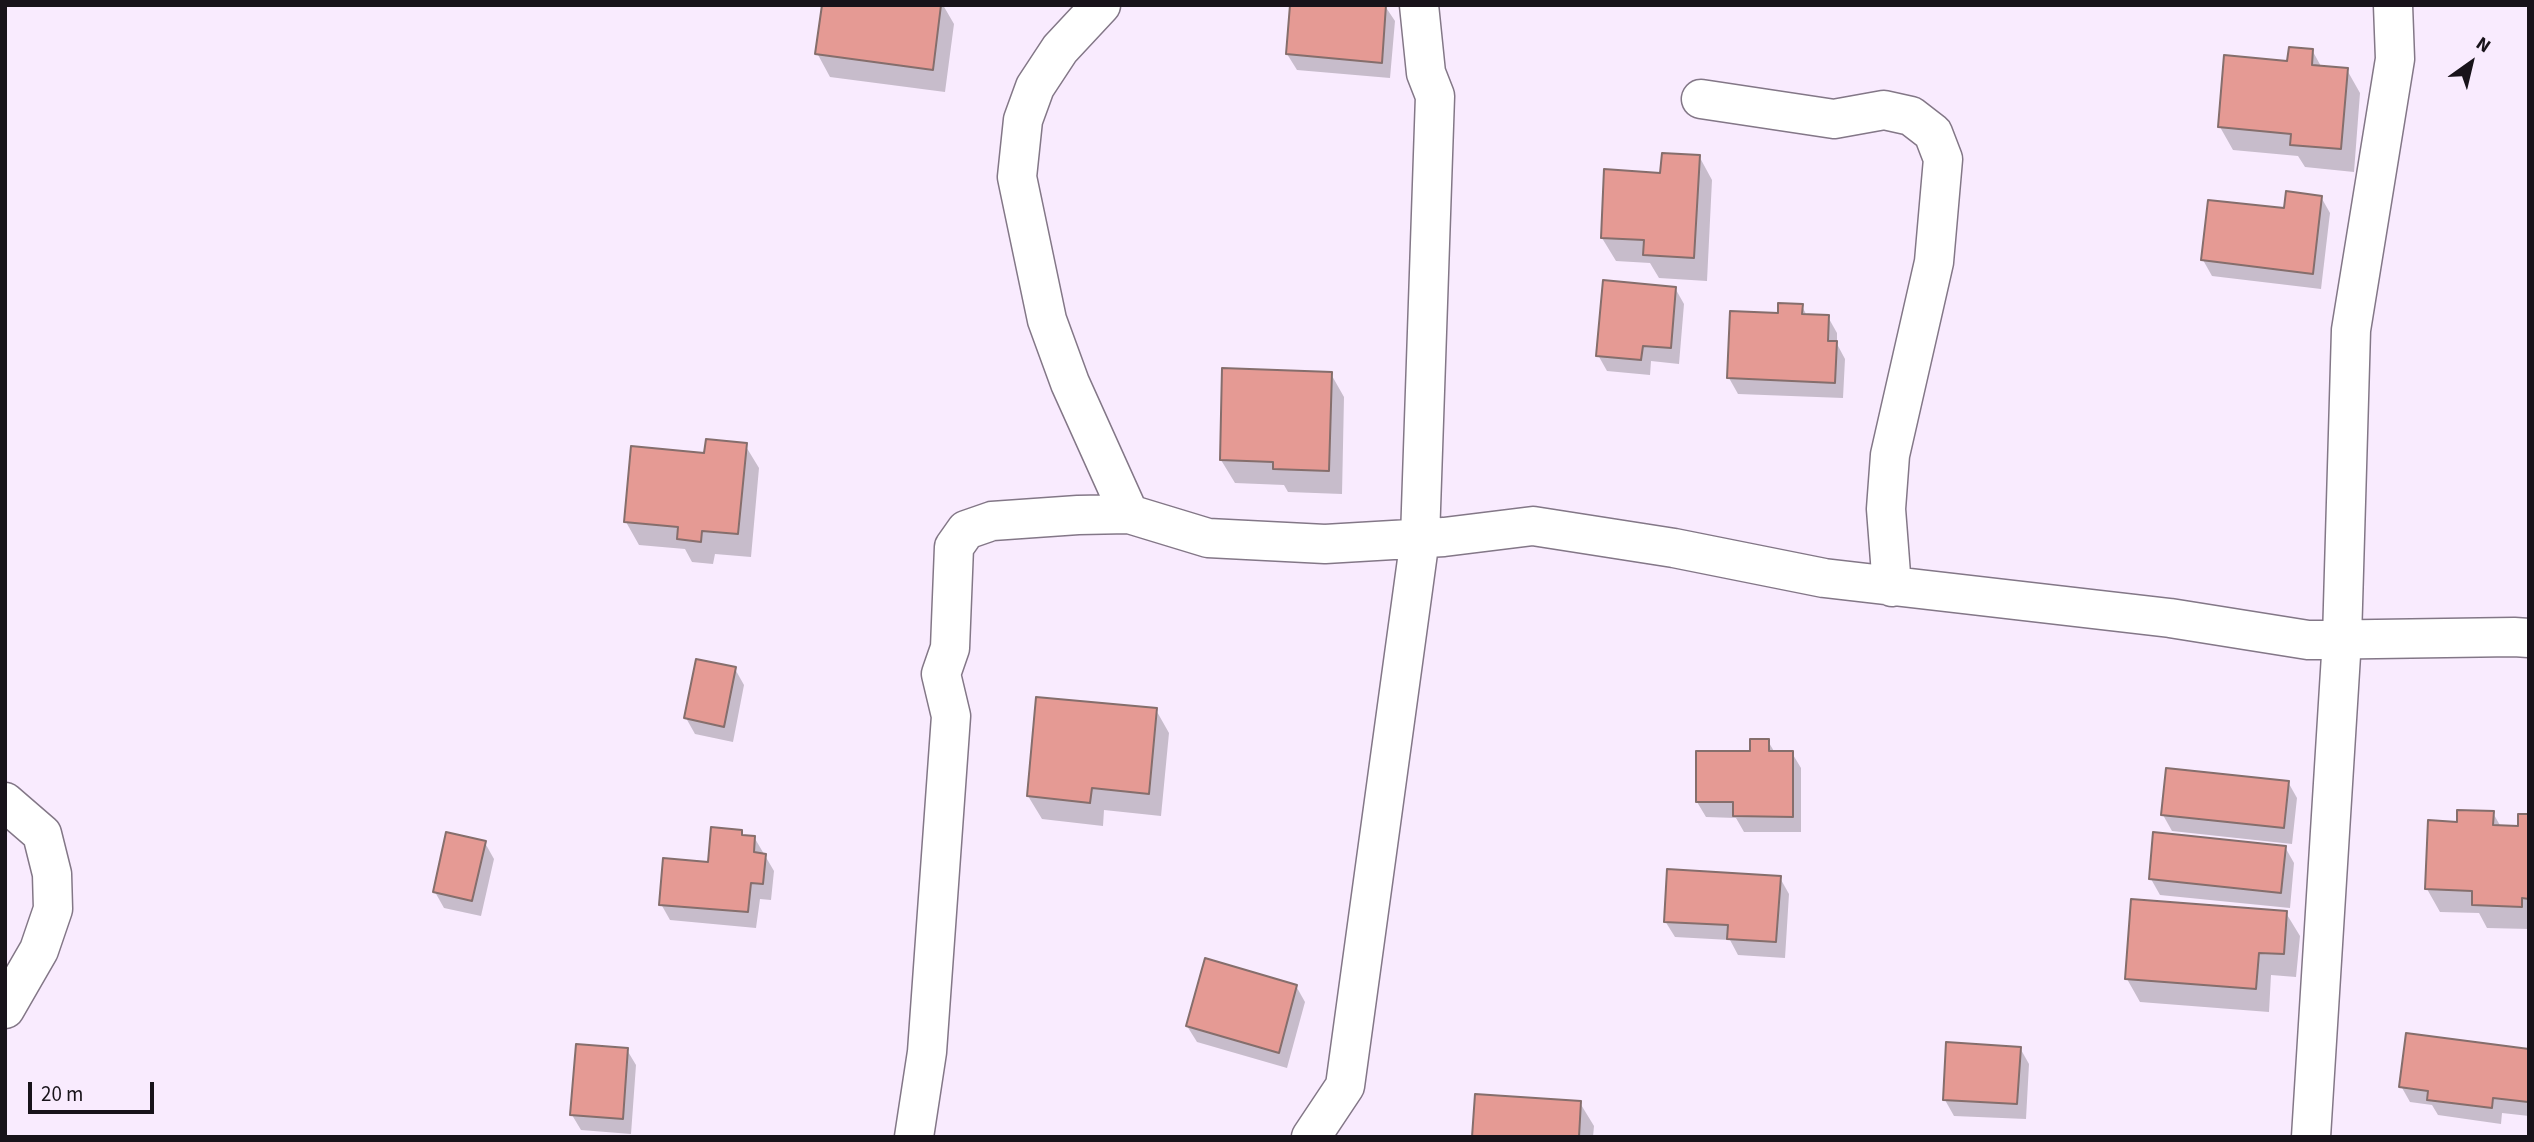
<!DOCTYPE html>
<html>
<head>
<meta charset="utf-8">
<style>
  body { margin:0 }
  #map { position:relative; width:2534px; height:1142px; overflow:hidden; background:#f9ebfe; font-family:"Source Sans 3",sans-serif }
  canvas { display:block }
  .frame { position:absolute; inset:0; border:7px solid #18131a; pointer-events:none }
  .north { position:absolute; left:2436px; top:28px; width:70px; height:70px; -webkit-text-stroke:5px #f9ebfe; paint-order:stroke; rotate:34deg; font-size:19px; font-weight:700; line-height:28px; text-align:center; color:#18131a }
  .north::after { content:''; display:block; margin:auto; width:24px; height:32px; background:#18131a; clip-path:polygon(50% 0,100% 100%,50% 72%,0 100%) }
  .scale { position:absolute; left:28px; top:1082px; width:126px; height:32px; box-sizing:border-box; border:4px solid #18131a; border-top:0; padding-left:9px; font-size:21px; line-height:24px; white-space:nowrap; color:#18131a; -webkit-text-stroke:5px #f9ebfe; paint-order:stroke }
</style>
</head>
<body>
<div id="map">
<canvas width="2534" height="1142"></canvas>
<div class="frame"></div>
<div class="north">N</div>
<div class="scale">20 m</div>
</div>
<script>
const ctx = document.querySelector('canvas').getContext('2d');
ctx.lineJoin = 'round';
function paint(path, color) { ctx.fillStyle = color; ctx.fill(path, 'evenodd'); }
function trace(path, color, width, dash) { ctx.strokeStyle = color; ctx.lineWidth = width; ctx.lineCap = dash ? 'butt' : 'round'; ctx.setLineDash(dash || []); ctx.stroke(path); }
const shadow = new Path2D(`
  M823,5h120l11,19 -9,68 -115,-15 -13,-24z
  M1385,6l10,15 -5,57 -93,-8 -10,-16z
  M2312,50l10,18 25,2 13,23 -6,79 -49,-5 -7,-11 -65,-6 -13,-23 69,-64z
  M1699,156l13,24 -5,101 -48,-3 -9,-15 -34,-2 -14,-23z
  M2321,197l9,16 -9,76 -109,-13 -9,-16 82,-50z
  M1675,288l9,16 -5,60 -28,-3 -1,14 -43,-4 -9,-16z
  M1802,306l5,10 21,1 9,16v11l8,15 -2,39 -105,-4 -9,-16 50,-63z
  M1331,374l13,23 -2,97 -54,-2 -4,-7 -49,-2 -14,-23z
  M745,445l14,23 -8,89 -36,-3 -2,10 -21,-2 -7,-13 -46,-4 -13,-23 80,-68z
  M735,669l9,16 -11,57 -38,-8 -9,-16z
  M1156,710l13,23 -8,83 -57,-6 -1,16 -61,-7 -14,-23z
  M1768,741l7,12h17l9,15v64h-57l-8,-14 -30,-1 -9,-15 54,-49z
  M2288,782l9,16 -5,46 -120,-13 -9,-16z
  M2493,813l8,14 18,1 10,-12v113l-42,-1 -8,-15 -39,-1 -13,-23 31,-66z
  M741,832l3,5h10l20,34 -3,29 -11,-1 -4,29 -86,-8 -9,-16 48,-40z
  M485,843l9,16 -13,57 -37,-8 -9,-16z
  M2285,847l9,16 -4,45 -130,-13 -9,-16z
  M1780,878l9,16 -4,64 -47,-3 -8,-15 -55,-3 -10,-16z
  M2286,913l14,23 -4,41 -25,-2 -2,37 -129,-10 -13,-23z
  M1296,986l9,16 -18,66 -90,-26 -10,-16z
  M2020,1048l9,16 -3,55 -72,-3 -9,-16z
  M627,1050l9,15 -5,69 -50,-4 -9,-15z
  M2529,1051v65l-27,-3 -1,11 -63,-9 -6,-10 -22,-3 -9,-16z
  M1580,1103l14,23 -1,11h-119z`);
const building = new Path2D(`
  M822,5h119l-8,65 -118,-16z
  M1290,5h96l-4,58 -96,-9z
  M2289,47l24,2 -1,16 36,3 -7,81 -51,-4 1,-11 -73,-7 6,-72 63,6z
  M1662,153l38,2 -6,103 -51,-3 1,-15 -43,-2 3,-69 56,4z
  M2286,191l36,5 -9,78 -112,-14 7,-60 76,8z
  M1603,280l73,7 -5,61 -28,-2 -2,14 -45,-4z
  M1778,303l25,1 -1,10 27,1 -1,26h9l-2,42 -108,-5 3,-67 48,2z
  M1222,368l110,4 -3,99 -56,-2v-7l-53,-2z
  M706,439l41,4 -9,91 -36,-3 -1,11 -24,-3 1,-12 -54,-5 7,-76 73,7z
  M696,659l40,8 -12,60 -40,-9z
  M1036,697l121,11 -8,86 -57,-6 -2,15 -63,-7z
  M1750,739h19v12h24v66l-60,-1v-14h-37v-51h54z
  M2166,768l123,13 -5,47 -123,-13z
  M2457,810l37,1 -1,14 25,1v-12h11v85l-7,-1v9l-50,-2v-14l-47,-2 3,-69 29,2z
  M711,827l31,3v5l13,1 -1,16 12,2 -3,30 -12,-1 -3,29 -89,-7 4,-47 45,4z
  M446,832l40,9 -14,60 -39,-9z
  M2153,832l133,14 -5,47 -132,-14z
  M1667,869l114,7 -5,66 -49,-3 1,-14 -64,-3z
  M2131,899l156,12 -3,43 -25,-1 -3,36 -131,-10z
  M1205,958l92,27 -18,68 -93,-27z
  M2406,1033l123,16 -1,53 -35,-4 -1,10 -65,-8 1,-9 -29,-4z
  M1946,1042l75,5 -4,57 -74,-4z
  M576,1044l52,4 -5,71 -53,-4z
  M1475,1094l106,7 -2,36h-107z`);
const street = new Path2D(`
  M1101,5l-41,44 -25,38 -12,33 -6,57 30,143 23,63 59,131
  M1701,99l133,20 50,-9 27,6 22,17 10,26 -9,103 -44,193 -4,54 6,78
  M5,802l37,32 10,40 1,35 -14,41 -34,59
  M914,1137l13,-85 24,-336 -10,-42 9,-26 4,-101 12,-17 26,-9 86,-6 51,-1 79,24 117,6 119,-7 89,-11 141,22 150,30 346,40 138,22 206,-3 15,1
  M1311,1137l34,-51 75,-548 15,-442 -9,-23 -7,-68
  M2311,1137l31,-498 9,-309 44,-271 -2,-54`);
paint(shadow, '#0003');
paint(building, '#e59a94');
trace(building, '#856e6c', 2);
trace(street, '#837787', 41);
trace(street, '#fff', 38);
</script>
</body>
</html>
